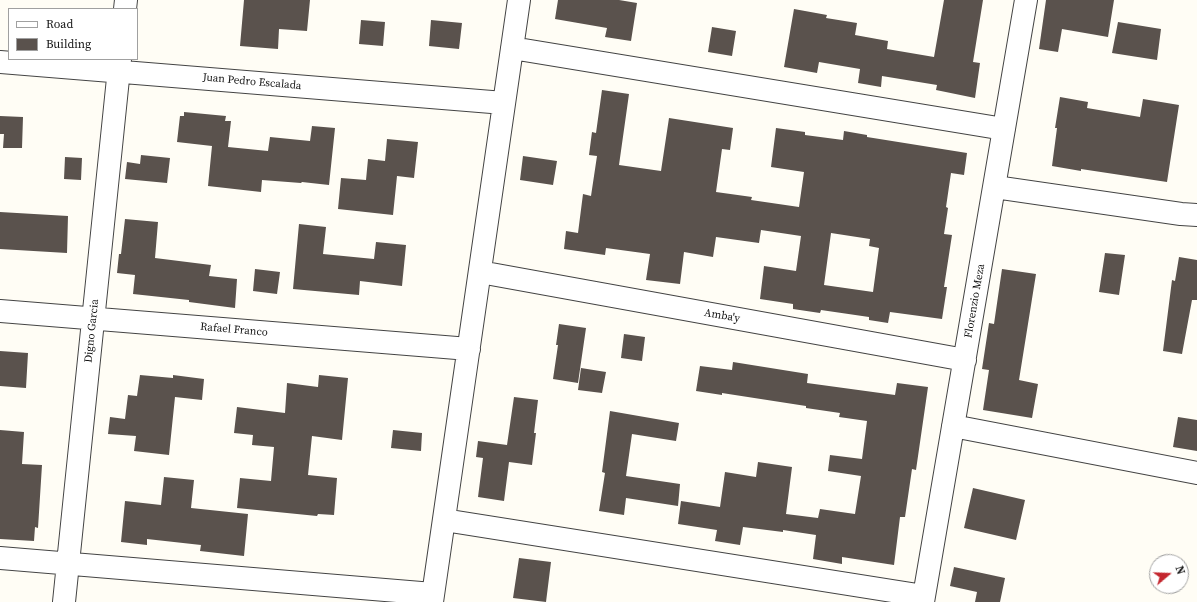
<!DOCTYPE html>
<html>
<head>
<meta charset="utf-8">
<style>
  body { margin:0 }
  #map { position:relative; width:1197px; height:602px; overflow:hidden; background:#fffdf5; font-family:"Source Serif 4",serif }
  canvas { display:block }
  .legend { position:absolute; left:8px; top:8px; width:130px; height:52px; box-sizing:border-box; background:#fff; border:1px solid #a0a0a0; margin:0; padding:5px 7px; list-style:none; font-size:12px; color:#111 }
  .legend li { display:flex; align-items:center; gap:8px; height:20px }
  .legend b { width:20px; border:1px solid #a0a0a0 }
  .north { position:absolute; left:1149px; top:554px; width:40px; height:40px; box-sizing:border-box; background:#fff; border:1px solid #a0a0a0; border-radius:50%; rotate:71deg; font-size:11px; font-weight:700; line-height:16px; text-align:center; color:#111 }
  .north::after { content:''; display:block; margin:auto; width:14px; height:18px; background:#c4262e; clip-path:polygon(50% 0,100% 100%,50% 72%,0 100%) }
</style>
</head>
<body>
<div id="map">
<canvas width="1197" height="602"></canvas>
<ul class="legend">
<li><b style="height:5px;background:#fff"></b>Road</li>
<li><b style="height:11px;background:#5a524d"></b>Building</li>
</ul>
<div class="north">N</div>
</div>
<script>
const ctx = document.querySelector('canvas').getContext('2d');
ctx.lineJoin = 'round';
function paint(path, color) { ctx.fillStyle = color; ctx.fill(path, 'evenodd'); }
function trace(path, color, width, dash) { ctx.strokeStyle = color; ctx.lineWidth = width; ctx.lineCap = dash ? 'butt' : 'round'; ctx.setLineDash(dash || []); ctx.stroke(path); }
function label(font, color, halo, rows, align = 'center') {
  ctx.font = font + ' "Source Serif 4",serif'; ctx.lineWidth = 4; ctx.setLineDash([]); ctx.textBaseline = 'middle'; ctx.strokeStyle = halo; ctx.fillStyle = color; for (const [text, x, y, turn = 0] of rows) {
    ctx.save(); ctx.translate(x, y); ctx.rotate((+turn || 0) * Math.PI / 180); ctx.textAlign = isNaN(turn) ? turn : align; if (halo) ctx.strokeText(text, 0, 0); ctx.fillText(text, 0, 0); ctx.restore();
  }
}
const building = new Path2D(`
  M244,0h66l-3,31 -28,-2 -1,20 -38,-3z
  M558,0h61l18,3 -6,38 -26,-4 2,-9 -52,-9z
  M944,0h39l-10,62 7,1 -5,35 -39,-8 1,-5 -55,-9 -1,11 -23,-4 2,-14 -41,-7 -2,11 -33,-6 10,-58 33,6 -1,3 31,5 -2,12 33,6 -1,8 47,8z
  M1046,0h68l-6,37 -46,-8 -4,23 -19,-3z
  M361,20l24,2 -2,24 -24,-2z
  M431,20l31,3 -3,26 -30,-3z
  M1118,22l43,7 -4,31 -45,-7z
  M712,27l24,4 -4,25 -24,-4z
  M602,90l27,4 -10,71 42,6 8,-53 64,10 -3,22 -8,-1 -6,43 36,5 -1,3 48,7 5,-35 -33,-5 5,-39 29,4v3l38,5 1,-9 23,4v2l100,16 -3,22 -13,-2 -5,34 2,1 -4,26 8,1 -8,52h3l-5,32 -52,-7 -2,11 -19,-3v-3l-48,-7 -1,3 -27,-4v-5l-33,-5 4,-33 32,5 5,-35 -40,-6 -2,13 -43,-6 -3,20 -29,-5 -4,32 -34,-4 4,-26 -44,-6 -1,7 -41,-6 2,-18 12,2 5,-39 8,2 6,-40 -8,-1 3,-23 4,1zM831,233l39,6 -1,7 10,2 -6,44 -49,-7z
  M1060,97l28,5 -1,6 53,9 3,-18 36,6 -12,77 -86,-13v2l-29,-5 5,-38h-2z
  M184,112l42,4 -1,5h6l-3,26 40,4 2,-14 40,4 2,-15 23,2 -6,57 -27,-3 -1,1 -39,-3 -1,12 -53,-6 4,-40 -35,-4 3,-26h4z
  M0,116l23,1 -1,31h-19l1,-14h-4z
  M387,139l31,3 -4,36 -17,-2 -4,39 -55,-6 3,-31 25,2 2,-21 17,2z
  M141,155l29,3 -3,25 -42,-4 2,-17 13,2z
  M523,156l34,5 -4,24 -33,-5z
  M65,157l17,1 -1,22 -17,-1z
  M0,212l68,4 -1,37 -67,-4z
  M125,219l33,3 -3,36 56,7 -2,11 28,3 -2,29 -46,-6v-2l-56,-6 2,-19 -18,-2 2,-19h2z
  M299,224l27,3 -3,27 51,5 2,-17 30,3 -4,41 -42,-5 -1,14 -66,-6z
  M1105,253l20,2 -6,40 -20,-3z
  M1179,257l18,3v40h-5l-10,54 -19,-3 9,-71 3,1z
  M255,269l25,3 -3,22 -24,-3z
  M1002,269l34,5 -17,106 19,4 -6,34 -49,-8 6,-40 -7,-1 7,-46 5,1z
  M559,324l27,4 -8,55 -25,-4 5,-34h-2z
  M624,334l21,3 -3,24 -21,-3z
  M0,351l28,2 -2,35 -26,-2z
  M733,362l75,12 -1,9 88,12 2,-12 31,4 -12,83 -4,-1 -7,48h-5l-6,48 -52,-8v7l-29,-5 3,-24 -33,-5v2l-40,-5 -3,18 -25,-4 2,-11 -39,-6 3,-23 39,6 5,-35 31,5 2,-15 34,5 -6,47 32,4 2,-9 35,5 6,-38 -33,-5 2,-16 32,4 5,-38 -28,-4 1,-4 -34,-5v-2l-84,-13v2l-26,-4 4,-25 32,4z
  M581,368l25,4 -4,21 -24,-3z
  M140,375l33,3v-3l31,4 -2,21 -27,-3 -6,58 -35,-4 2,-15 -28,-2 2,-17 15,2 3,-24 9,1z
  M319,375l29,3 -6,62 -30,-4 -4,39 29,3 -3,37 -16,-1 -1,2 -80,-8 3,-30 31,3 3,-34 -22,-2 1,-10 -19,-2 3,-26 48,6 2,-30 31,4z
  M514,397l24,3 -4,33h2l-4,32 -23,-3 -5,39 -26,-4 5,-39 -7,-1 2,-16 29,4z
  M610,411l69,12 -3,18 -44,-7 -6,42 54,8 -2,22 -52,-8 -2,17 -25,-4 6,-38 -3,-1z
  M1178,417l19,3v31l-24,-4z
  M0,430l24,2 -2,32 20,1 -4,63 -3,-1 -1,14 -34,-2z
  M393,430l29,3 -1,18 -30,-3z
  M164,477l30,3 -3,28 57,6 -4,42 -44,-5 1,-6 -54,-6v6l-26,-3 4,-41 36,4z
  M973,488l52,12 -9,40 -52,-12z
  M519,558l32,4 -5,40 -33,-4z
  M954,567l51,11 -5,24h-25l2,-10 -27,-6z`);
const minor = new Path2D(`
  M125,9l1,-9
  M512,48l492,81
  M0,62l504,41
  M995,187l186,27 16,1
  M480,272l485,88
  M0,311l469,38
  M953,426l244,47
  M444,520l480,76
  M0,558l433,36
  M64,602l56,-543
  M432,602l87,-602
  M923,602l103,-602`);
const streetNames = [
  ["Juan Pedro Escalada",252,82,5],
  ["Florenzio Meza",975,301,-80],
  ["Amba'y",722,316,10],
  ["Rafael Franco",234,330,5],
  ["Digno Garcia",92,331,-84]
];
paint(building, '#5a524d');
trace(minor, '#444', 24);
trace(minor, '#fff', 22);
label('11px', '#111', '#fff', streetNames);
</script>
</body>
</html>
